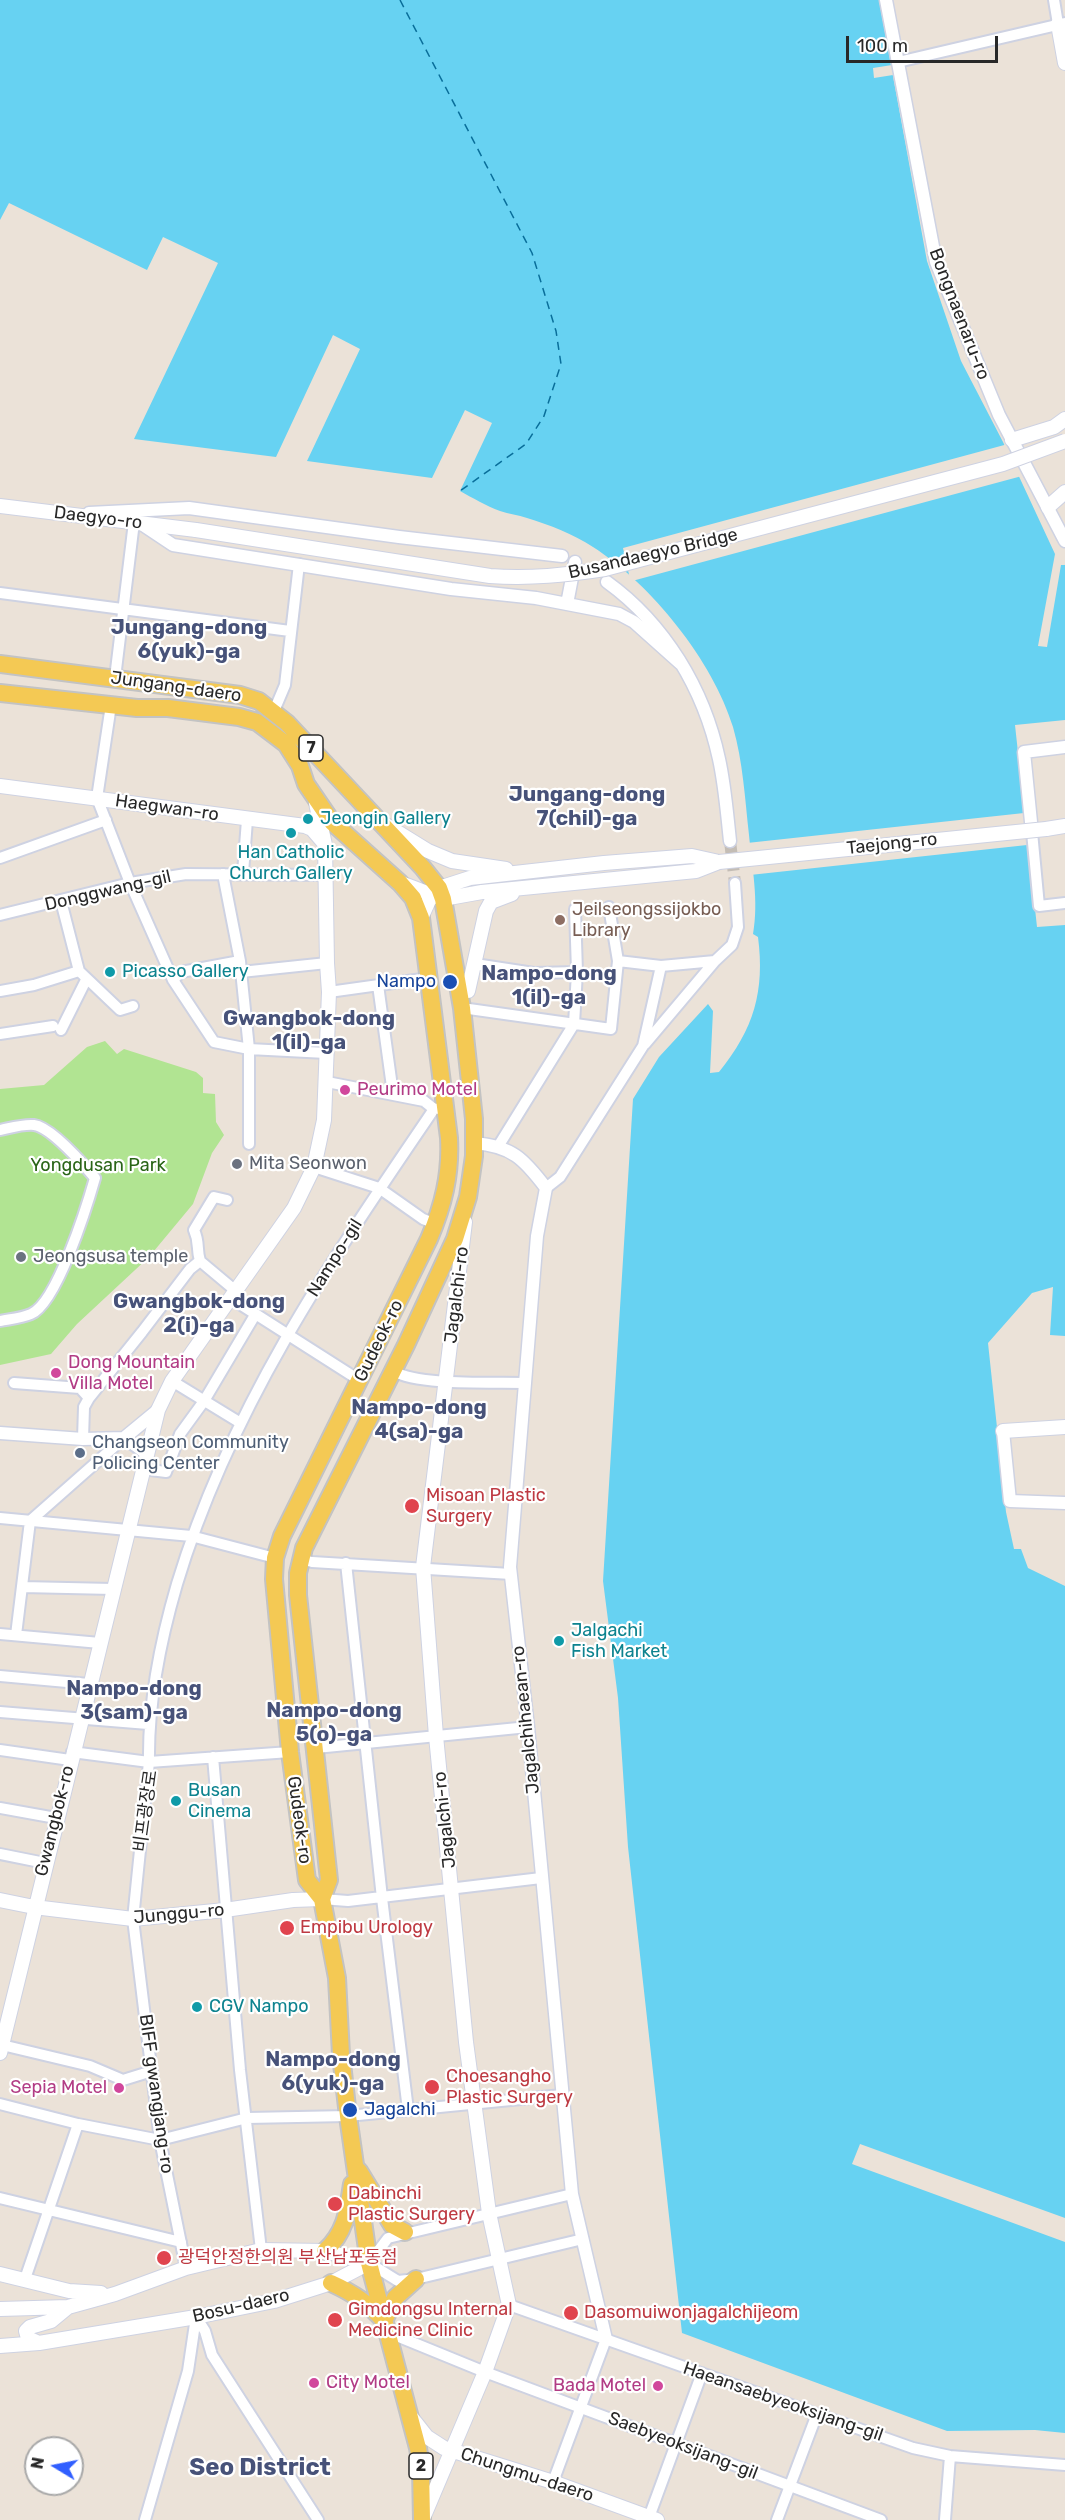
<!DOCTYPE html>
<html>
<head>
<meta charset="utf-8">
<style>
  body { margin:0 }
  #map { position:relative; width:1065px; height:2520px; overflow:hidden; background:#ebe2d8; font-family:Rubik,sans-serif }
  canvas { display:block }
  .north { position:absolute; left:24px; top:2436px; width:60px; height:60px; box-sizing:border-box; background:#fff; border:2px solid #a9a9a9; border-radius:50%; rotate:280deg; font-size:16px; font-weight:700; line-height:24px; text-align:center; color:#282828 }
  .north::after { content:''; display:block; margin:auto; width:21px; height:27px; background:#315fff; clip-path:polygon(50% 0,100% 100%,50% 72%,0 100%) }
  .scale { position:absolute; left:846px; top:36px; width:152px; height:27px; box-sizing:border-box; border:3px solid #282828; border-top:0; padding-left:8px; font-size:18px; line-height:21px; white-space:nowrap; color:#282828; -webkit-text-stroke:4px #fff; paint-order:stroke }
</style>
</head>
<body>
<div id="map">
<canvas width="1065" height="2520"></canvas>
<div class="north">N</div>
<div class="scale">100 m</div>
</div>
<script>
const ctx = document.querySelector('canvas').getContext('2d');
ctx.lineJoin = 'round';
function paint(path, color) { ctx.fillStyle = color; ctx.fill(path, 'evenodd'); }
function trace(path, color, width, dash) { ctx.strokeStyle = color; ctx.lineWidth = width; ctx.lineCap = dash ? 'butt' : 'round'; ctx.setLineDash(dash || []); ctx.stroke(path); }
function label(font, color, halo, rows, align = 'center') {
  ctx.font = font + ' Rubik,"Noto Sans KR",sans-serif'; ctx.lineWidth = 4.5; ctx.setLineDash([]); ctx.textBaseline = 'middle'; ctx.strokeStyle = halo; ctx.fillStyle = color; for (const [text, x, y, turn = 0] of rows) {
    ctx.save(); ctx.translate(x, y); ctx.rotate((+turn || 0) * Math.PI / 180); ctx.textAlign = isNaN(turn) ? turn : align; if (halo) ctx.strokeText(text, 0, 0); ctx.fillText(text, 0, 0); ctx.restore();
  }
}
const green = new Path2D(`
  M105,1041l12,13 7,-5 72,23 7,6v15l12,1 1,28 8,13 -12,18 -19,51 -44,53 -72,67 -26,30 -51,11v-276l44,-4 43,-38z`);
const water = new Path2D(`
  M0,0h879l48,261 34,100 42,81 52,112 6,10 4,1v155l-50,5 22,202 28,-2v411l-15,-1 3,-48 -21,6 -44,50 18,169 8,37h7l7,19 37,18v632l-205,-74 -8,20 213,78v191l-30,-3 -88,1 -265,-98 -54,-486 -10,-149 -15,-117 30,-482 26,-42 49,-53 5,7 -3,62 9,-1c35,-43 46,-81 39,-135l-5,-3c6,-33 -1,-67 -4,-99 -4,-36 -6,-73 -16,-108 -20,-66 -82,-143 -140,-180 -20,-13 -43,-22 -66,-29 -9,-3 -18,-4 -27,-7 -14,-5 -27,-13 -40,-20l32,-68 -27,-13 -33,68 -125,-17 53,-112 -27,-14 -57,122 -142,-18 84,-176 -55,-26 -16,33 -138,-67 -9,17z`);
const pier = new Path2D(`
  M892,65l1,10 -19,3 -1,-10z
  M1008,444l14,32 -390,105 -2,-2 -7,-31z
  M1055,554l4,1 6,10h-4l-14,82 -9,-1z
  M1024,813l3,32 -277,30 -3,-32z`);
const ferry = new Path2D(`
  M400,0l132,253 24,78 5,33 -17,52 -18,28 -66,47`);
const tertiaryTunnel = new Path2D(`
  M730,841l5,42`);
const minor = new Path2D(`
  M1054,0l4,24
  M898,62l167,-39
  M0,593l290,38
  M115,678l19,-156
  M111,705l-14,93 33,85 43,97 41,62 35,7 77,4
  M274,711l11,-26 14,-121
  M1032,832l7,74 26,-3
  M0,858l106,-38
  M243,873l4,-53
  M223,874l17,87 9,88v95
  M61,901l18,70
  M0,915l130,-32 56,-9 140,1
  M618,961l43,5 54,-5 17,-16 6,-18 -3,-44
  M475,964l59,9 43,-1
  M241,972l86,-9
  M173,980l8,-8 59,-11
  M378,985l15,109
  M0,991l34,-6 45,-14 41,39 13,-4
  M329,992l100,-14
  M462,1008l149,21 7,-68 -9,-54
  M61,1030l25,-50
  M0,1034l53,-8
  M645,1044l70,-83
  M327,1082l97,19 10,8
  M0,1130c10,-2 23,-6 34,-5 17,2 50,40 61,53 -8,28 -38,125 -64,136 -9,4 -21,5 -31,7
  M499,1145l75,-121 3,-52 -2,-63
  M314,1167l65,21 44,31 13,5
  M546,1188l14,-11 83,-131 18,-80
  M200,1261c-4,-13 0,-18 -6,-31l20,-33 13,3
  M232,1299l127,81
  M393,1371c26,15 99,11 132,12
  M172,1381l67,41
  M14,1383l66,5 9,10 -5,9 -1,32
  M89,1398l53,-66 48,-63 10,-8 37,31
  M143,1469l23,3 14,-38 24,-33 51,-86
  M0,1518l191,18 84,22
  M300,1559l12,3 199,12
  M346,1563l36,335 26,212
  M22,1587l91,2
  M0,1634l100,9
  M16,1635l14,-114 94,-83 23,17
  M0,1676l89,8
  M0,1712l148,12
  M316,1748l212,-21
  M0,1750l70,10
  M72,1752l77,10c-1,-61 11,-120 28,-178 53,-177 155,-325 257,-475l12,-1
  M213,1757l27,313 21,180
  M0,1808l56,10
  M0,1854l45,9
  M322,1899l26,2 193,-23
  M2,2045l88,21 33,14 29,-9
  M0,2104l78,20 82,16 87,-22 101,-2 214,-21
  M572,2194l-184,44 -19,25 29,18 18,-2 167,-40
  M0,2198l181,44
  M186,2268l-26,-128 -27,-221 16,-157 141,-10
  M25,2279l53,-155
  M509,2305l404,143 37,8 115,9
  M196,2317l9,14 7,24 106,165
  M387,2332l98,40 396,148
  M553,2482l53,-143
  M145,2520l43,-149 8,-54
  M648,2520l54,-147
  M777,2520l40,-106
  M945,2520l5,-64`);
const tertiary = new Path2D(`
  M886,0l50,262 63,153 66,126
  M89,513l100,-5 210,29 163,19
  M140,523l33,22 278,44 85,9 83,16 15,8 47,42
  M607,582c58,42 97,107 112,177 6,27 8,55 11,82
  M567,604l8,-42
  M1032,832l-8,-80 41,-5
  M474,1143c38,3 50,16 72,45l-9,48 -27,331 18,160 44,467 34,145
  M1003,1431l7,70 55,2
  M0,1433l83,6 41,-1 34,-28`);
const secondary = new Path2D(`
  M1058,24l7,39
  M1012,440l42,-13 11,-8
  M0,506l196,24
  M1048,507l17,-15
  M0,786l305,40 7,3 12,14
  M386,825l42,26 24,10 54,8
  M1046,829l19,-3
  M401,883l42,16 39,-7 214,-21 23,-9
  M421,918l10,-22 8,-8 31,-10 134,-15 88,-7 27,6
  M468,991l18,-80 5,-9 21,-8
  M1003,1431l62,-4
  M0,1900l34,7 99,12 92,-9 68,-10 29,-1
  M0,2053l158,-643 14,-29 122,-173 20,-41 10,-47 5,-128 -2,-29 -2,-118 -9,-42
  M0,2274l69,17 32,2
  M0,2309l68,-2 47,-13 71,-26 75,-18 64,1 44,12
  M39,2343l-11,-5 -2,-7 4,-4 21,-6 17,-14
  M0,2346l39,-3 157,-26 78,-16 57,-18 38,-20
  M412,2418l15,19 17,11 109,34 104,38
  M424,2516l61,-144 24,-67 -20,-92 -23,-171 -30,-306 -13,-169 42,-345`);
const primary = new Path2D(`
  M0,664l240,31 19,6 28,22 136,145 16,20 4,11 19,109 12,111v37l-6,41 -13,42 -49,106 -102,203 -6,25v22l31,285 -7,19
  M0,693l137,15h31l71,9 18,5 29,22 14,22 6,18 26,38 68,61 13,15 8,20 28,220c2,37 -6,68 -20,101l-147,297 -7,22 -1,21 16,173 17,128 15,19 15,79 4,77 7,61 21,147 49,185 3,20 1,52
  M359,2171l33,54 13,7
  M325,2251c21,-19 23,-41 27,-67
  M331,2283c22,10 37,20 53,38l11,-23 21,-19`);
const secondaryBridge = new Path2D(`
  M196,530l294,46c40,3 76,-1 115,-7l398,-105 62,-23
  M719,862l327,-33`);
const markers = [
  [308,819,6,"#0f9aa8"],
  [291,833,6,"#0f9aa8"],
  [560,920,6,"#8d6e63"],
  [110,972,6,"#0f9aa8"],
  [450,982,8,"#1a4fb4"],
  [345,1090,6,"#d1479c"],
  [237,1164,6,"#6b7280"],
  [21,1257,6,"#6b7280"],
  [56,1373,6,"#d1479c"],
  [80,1453,6,"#5c6f8a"],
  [412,1506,8,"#e0444e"],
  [559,1641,6,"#0f9aa8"],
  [176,1801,6,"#0f9aa8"],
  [287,1928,8,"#e0444e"],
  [197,2007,6,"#0f9aa8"],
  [432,2087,8,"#e0444e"],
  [119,2088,6,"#d1479c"],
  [350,2110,8,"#1a4fb4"],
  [335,2204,8,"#e0444e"],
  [164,2258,8,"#e0444e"],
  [571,2313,8,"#e0444e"],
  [335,2320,8,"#e0444e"],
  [314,2383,6,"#d1479c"],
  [658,2386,6,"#d1479c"]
];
const shields = [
  [311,748,24],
  [421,2466,24]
];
const shieldNames = [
  ["7",311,748],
  ["2",421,2466]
];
const streetNames = [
  ["Bongnaenaru-ro",959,314,69],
  ["Daegyo-ro",98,518,7],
  ["Busandaegyo Bridge",653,554,-13],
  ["Jungang-daero",176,687,8],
  ["Haegwan-ro",167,808,8],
  ["Taejong-ro",892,844,-6],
  ["Donggwang-gil",108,891,-13],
  ["Nampo-gil",335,1258,-58],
  ["Jagalchi-ro",457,1295,-83],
  ["Gudeok-ro",379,1341,-64],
  ["Jagalchihaean-ro",526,1720,-96],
  ["비프광장로",146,1811,-82],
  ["Gudeok-ro",299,1820,82],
  ["Jagalchi-ro",445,1820,-96],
  ["Gwangbok-ro",55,1821,-76],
  ["Junggu-ro",179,1914,-5],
  ["BIFF gwangjang-ro",156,2094,82],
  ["Bosu-daero",241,2306,-13],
  ["Haeansaebyeoksijang-gil",783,2402,19],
  ["Saebyeoksijang-gil",683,2446,21],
  ["Chungmu-daero",527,2475,18]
];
const cultureNames = [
  ["Jeongin Gallery",320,819],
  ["Han Catholic",291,853,"center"],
  ["Church Gallery",291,874,"center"],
  ["Picasso Gallery",122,972],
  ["Jalgachi",571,1631],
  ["Fish Market",571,1652],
  ["Busan",188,1791],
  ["Cinema",188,1812],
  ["CGV Nampo",209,2007]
];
const educationNames = [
  ["Jeilseongssijokbo",572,910],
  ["Library",572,931]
];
const transitNames = [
  ["Nampo",436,982],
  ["Jagalchi",364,2110,"left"]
];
const hotelNames = [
  ["Peurimo Motel",357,1090],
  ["Dong Mountain",68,1363],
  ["Villa Motel",68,1384],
  ["Sepia Motel",107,2088,"right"],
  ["City Motel",326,2383],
  ["Bada Motel",646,2386,"right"]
];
const worshipNames = [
  ["Mita Seonwon",249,1164],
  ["Jeongsusa temple",33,1257]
];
const parkNames = [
  ["Yongdusan Park",98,1166]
];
const serviceNames = [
  ["Changseon Community",92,1443],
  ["Policing Center",92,1464]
];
const healthNames = [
  ["Misoan Plastic",426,1496],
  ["Surgery",426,1517],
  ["Empibu Urology",300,1928],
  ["Choesangho",446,2077],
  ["Plastic Surgery",446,2098],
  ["Dabinchi",348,2194],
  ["Plastic Surgery",348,2215],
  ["광덕안정한의원 부산남포동점",178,2258],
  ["Gimdongsu Internal",348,2310],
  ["Medicine Clinic",348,2331],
  ["Dasomuiwonjagalchijeom",584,2313]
];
const quarterNames = [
  ["Jungang-dong",189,628],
  ["6(yuk)-ga",189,652],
  ["Jungang-dong",587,795],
  ["7(chil)-ga",587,819],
  ["Nampo-dong",549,974],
  ["1(il)-ga",549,998],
  ["Gwangbok-dong",309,1019],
  ["1(il)-ga",309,1043],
  ["Gwangbok-dong",199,1302],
  ["2(i)-ga",199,1326],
  ["Nampo-dong",419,1408],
  ["4(sa)-ga",419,1432],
  ["Nampo-dong",134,1689],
  ["3(sam)-ga",134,1713],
  ["Nampo-dong",334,1711],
  ["5(o)-ga",334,1735],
  ["Nampo-dong",333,2060],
  ["6(yuk)-ga",333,2084]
];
const districtNames = [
  ["Seo District",260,2468]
];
paint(green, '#b1e492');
paint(water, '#67d2f2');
paint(pier, '#ebe2d8');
trace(ferry, '#096e9a', 1.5, [8, 6]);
trace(tertiaryTunnel, '#c4bdb5', 12, [12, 6]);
trace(minor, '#ced2e2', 14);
trace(tertiary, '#ced2e2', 15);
trace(secondary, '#ced2e2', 16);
trace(primary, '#c3c3c3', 20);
trace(minor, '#fff', 10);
trace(tertiary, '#fff', 12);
trace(secondary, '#fff', 14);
trace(primary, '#f4c954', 16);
trace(secondaryBridge, '#ced2e2', 16, []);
trace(secondaryBridge, '#fff', 14);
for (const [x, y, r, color] of markers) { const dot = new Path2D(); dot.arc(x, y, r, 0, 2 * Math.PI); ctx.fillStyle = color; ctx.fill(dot); trace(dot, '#fff', 2); }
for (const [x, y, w] of shields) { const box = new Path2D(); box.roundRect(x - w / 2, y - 13, w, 26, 4.5); ctx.fillStyle = '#fff'; ctx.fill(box); trace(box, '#282828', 1.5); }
label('bold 16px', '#282828', null, shieldNames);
label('18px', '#282828', '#fff', streetNames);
label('18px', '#0d838f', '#fff', cultureNames, 'left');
label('18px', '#785e54', '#fff', educationNames, 'left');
label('18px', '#164399', '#fff', transitNames, 'right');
label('18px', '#b23c85', '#fff', hotelNames, 'left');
label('18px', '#5b616d', '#fff', worshipNames, 'left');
label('18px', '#2a6517', '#fff', parkNames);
label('18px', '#4e5e75', '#fff', serviceNames, 'left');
label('18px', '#be3a42', '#fff', healthNames, 'left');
label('bold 21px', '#475279', '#fff', quarterNames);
label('bold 24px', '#475279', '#fff', districtNames);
</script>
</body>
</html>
